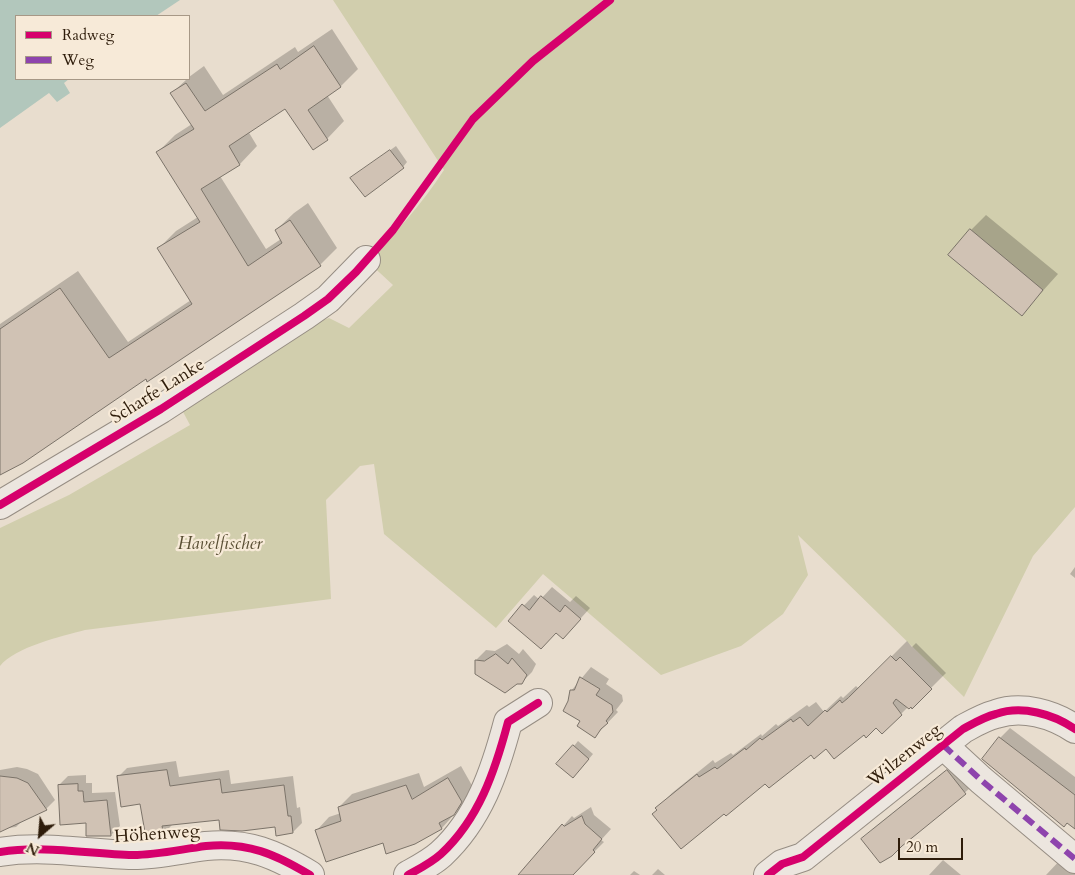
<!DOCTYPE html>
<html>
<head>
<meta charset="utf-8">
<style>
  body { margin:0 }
  #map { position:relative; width:1075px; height:875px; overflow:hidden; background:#e8ddce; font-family:Cardo,serif }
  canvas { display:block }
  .legend { position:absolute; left:15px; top:15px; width:175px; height:65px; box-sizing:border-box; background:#f7ead8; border:1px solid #a79886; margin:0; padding:6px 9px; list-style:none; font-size:15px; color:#2e1c0a }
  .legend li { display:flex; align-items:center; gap:10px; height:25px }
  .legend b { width:25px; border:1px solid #a79886 }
  .north { position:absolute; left:15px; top:810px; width:50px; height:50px; -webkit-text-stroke:4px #f7ead8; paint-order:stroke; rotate:207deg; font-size:14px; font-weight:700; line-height:20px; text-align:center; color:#2e1c0a }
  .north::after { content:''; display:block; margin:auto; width:18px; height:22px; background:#2e1c0a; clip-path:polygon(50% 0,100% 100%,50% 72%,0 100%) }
  .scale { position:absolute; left:898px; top:838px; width:65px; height:22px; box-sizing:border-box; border:2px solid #2e1c0a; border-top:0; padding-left:6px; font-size:15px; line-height:18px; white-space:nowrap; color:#2e1c0a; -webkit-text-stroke:4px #f7ead8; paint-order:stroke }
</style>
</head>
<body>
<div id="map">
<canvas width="1075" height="875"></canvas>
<ul class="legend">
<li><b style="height:6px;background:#d6006c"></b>Radweg</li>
<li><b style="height:6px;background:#8e44ad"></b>Weg</li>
</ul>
<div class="north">N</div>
<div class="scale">20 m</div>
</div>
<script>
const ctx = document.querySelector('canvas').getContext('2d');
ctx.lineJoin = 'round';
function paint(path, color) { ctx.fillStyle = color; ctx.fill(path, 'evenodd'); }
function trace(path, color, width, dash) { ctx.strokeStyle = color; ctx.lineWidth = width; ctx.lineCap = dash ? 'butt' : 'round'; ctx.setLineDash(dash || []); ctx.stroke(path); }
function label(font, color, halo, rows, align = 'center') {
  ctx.font = font + ' Cardo,serif'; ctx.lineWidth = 4.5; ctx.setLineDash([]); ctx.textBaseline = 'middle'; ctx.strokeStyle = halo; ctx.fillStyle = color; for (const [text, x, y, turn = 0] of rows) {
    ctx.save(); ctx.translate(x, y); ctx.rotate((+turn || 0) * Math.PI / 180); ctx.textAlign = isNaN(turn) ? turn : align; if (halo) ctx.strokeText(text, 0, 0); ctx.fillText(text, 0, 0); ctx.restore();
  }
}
const green = new Path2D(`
  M333,0h742v507l-42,49 -69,141 -166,-162 10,40 -25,39 -42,32 -80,29 -118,-101 -47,54 -112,-94 -10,-70 -14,2 -34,34 5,99 -246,31c-23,6 -70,17 -85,36v-138l69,-33 121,-70 -9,-17 139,-87 9,-3 20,10 44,-43 -26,-24c30,-29 55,-57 77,-91z`);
const water = new Path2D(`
  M0,0h180l-24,16h-140v63h53l-5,4 6,10 -13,9 -8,-9 -49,35z`);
const shadow = new Path2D(`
  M332,29l26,40 -17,17 -14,9 17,26 -17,18 -41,-32 -38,24 9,15 -17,18 -20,12 46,73 15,-10 -5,-9 18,-17 14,-10 29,45 -17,17 -320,208v-149l78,-53 50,71 63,-42 -32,-52 17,-17 22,-14 -40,-65 17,-17 17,-11 -20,-31 15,-14h2v-2l15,-11 19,29 72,-48 3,5z
  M396,146l11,16 -4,5 -46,7z
  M986,215l72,59 -36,40 -51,-84z
  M1075,567v11l-5,-4z
  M552,587l18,15 6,-6 14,12 -17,19 -17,4 -46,-11 24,-25 6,5z
  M907,641l5,6 4,-4 30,30 -34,34 -2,-2 -28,28 -6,-6 -12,7 -53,19 -45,29 -42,31 -66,-3 -1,-1 15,-16 41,-33 2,3 16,-10 2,2 28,-21 1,2 14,-12 2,2 29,-21 2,2 7,-5 8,10 17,-16 2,2 13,-12 2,2 7,-5z
  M507,644l12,10 4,-5 13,15 -4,8 -11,11 -45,-23 10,-10 9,1z
  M591,667l18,12 -3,5 16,11 1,6 -7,9 2,2 -23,24 -13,-15 -12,-20 1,-10z
  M1010,728l65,49v51l-75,-90z
  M578,741l15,13 -15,18 -4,-26z
  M176,761l3,16 50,-7 2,14 62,-8 4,32 3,-1 2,16 -9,9 -17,-6 -56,-8 -48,7 -9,9 -22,-31 -23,-26 9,-9z
  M958,761l18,22 -85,72 -28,-15 10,-11z
  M461,766l13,23 -8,12 -24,27 -27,15 -31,-1 -67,-12 12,-13 12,-4 -2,-6 13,-13 67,-21 5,14z
  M17,767l10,2 11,5 17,26 -9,9 -23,11 -7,7 -16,2v-59z
  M86,775v8h6v10l23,-1 5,34 -9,9h-23l-1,-13 -28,-37 9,-9z
  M591,807l3,8 17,14 -10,11 3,2 -27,27 -33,6h-24l52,-59 2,2z
  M1063,857l12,10v8h-29z
  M943,860l18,15h-32z
  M658,869l7,6h-13z
  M634,871l6,4h-10z`);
const building = new Path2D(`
  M314,46l27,41 -33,23 20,30 -15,10 -28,-41 -56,37 11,19 -39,24 47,77 34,-23 -7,-13 15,-10 31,46 -174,116 -1,-3 -123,84 -23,12v-146l60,-41 49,70 83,-54 -35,-56 43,-26 -44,-70 38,-23 -24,-36 16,-10 19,28 72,-47 3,5z
  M390,150l14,18 -39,29 -15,-19z
  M970,229l73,61 -21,26 -74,-61z
  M541,596l19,16 5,-7 16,14 -18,20 -7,-6 -15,16 -33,-28 14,-17 7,6z
  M496,654l12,10 4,-6 15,17 -5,9h-5l-12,9 -30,-19v-14l9,1z
  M891,656l5,5 4,-4 32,32 -20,20 -1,-2 -2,2 -13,-10 -3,4 9,12 -20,19 -6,-6 -10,10 -2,-3 -30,24 -8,-10 -12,10 -3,-4 -42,33 -4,-4 -39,32 -2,-2 -43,35 -29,-35 5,-4 -2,-2 42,-34 2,3 16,-10 2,2 28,-21 1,2 14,-12 2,2 29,-21 2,3 7,-5 8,9 17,-16 2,2 13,-12 2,3 6,-5z
  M580,677l20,12 -4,6 16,10 1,7 -7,9 2,2 -7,6 -6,9 -18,-12 3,-5 -17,-10 5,-10 2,-11h4z
  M999,737l76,58v34l-8,-6 -3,4 -82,-68z
  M573,745l16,14 -16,19 -17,-14z
  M167,770l3,16 50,-7 2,14 62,-8 4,31h3l2,17 -17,3 -1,-9 -33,4 -22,-1 -1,-10 -57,6 2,9 -18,3 -6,-34 -19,3 -4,-31z
  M947,770l19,24 -64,52 -10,10 -12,7 -19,-24z
  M0,776l17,2 11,5 19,27 -47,22z
  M448,778l14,24 -8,13 -15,8 3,6 -27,15 -29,10 -3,-11 -57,19 -11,-32 26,-9 -3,-14 68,-22 6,14z
  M78,784v7h5l1,11 23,-2 4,36h-25v-13l-26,2 -2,-40z
  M582,816l3,8 17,15 -9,11 2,2 -22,23h-55l44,-51 2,2z`);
const minor = new Path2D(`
  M0,505l161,-96 143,-93 24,-17 38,-39
  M943,745l38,35 94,79
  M0,852c44,-7 89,2 133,3 24,0 49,-6 73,-9 42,-4 69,8 104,29
  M408,875c11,-6 23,-12 33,-21 38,-35 54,-83 67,-132l30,-19
  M768,875l14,-11 21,-7 160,-128c11,-6 21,-12 33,-15 26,-9 57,0 79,15`);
const quiet = new Path2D(`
  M943,745l38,35 94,79`);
const cycleway = new Path2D(`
  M0,505l161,-96 143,-93 24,-17 28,-27 37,-42 80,-111 60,-58 77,-61
  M0,852c44,-7 89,2 133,3 24,0 49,-6 73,-9 42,-4 69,8 104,29
  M408,875c11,-6 23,-12 33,-21 38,-35 54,-83 67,-132l30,-19
  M768,875l14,-11 21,-7 160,-128c11,-6 21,-12 33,-15 26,-9 57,0 79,15`);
const streetNames = [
  ["Scharfe Lanke",158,392,-32],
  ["Wilzenweg",905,756,-39],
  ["Höhenweg",157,835,-4]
];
const parkNames = [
  ["Havelfischer",220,545]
];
paint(green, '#d1cead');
paint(water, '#b2c7bc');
paint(shadow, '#0003');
paint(building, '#d0c2b4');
trace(building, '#7b7369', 1);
trace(minor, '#968d83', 30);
trace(minor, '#ece6df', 28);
trace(quiet, '#8e44ad', 6, [12, 6]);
trace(cycleway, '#d6006c', 8);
label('18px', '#2e1c0a', '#f7ead8', streetNames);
label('italic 18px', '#594e33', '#f7ead8', parkNames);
</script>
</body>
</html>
